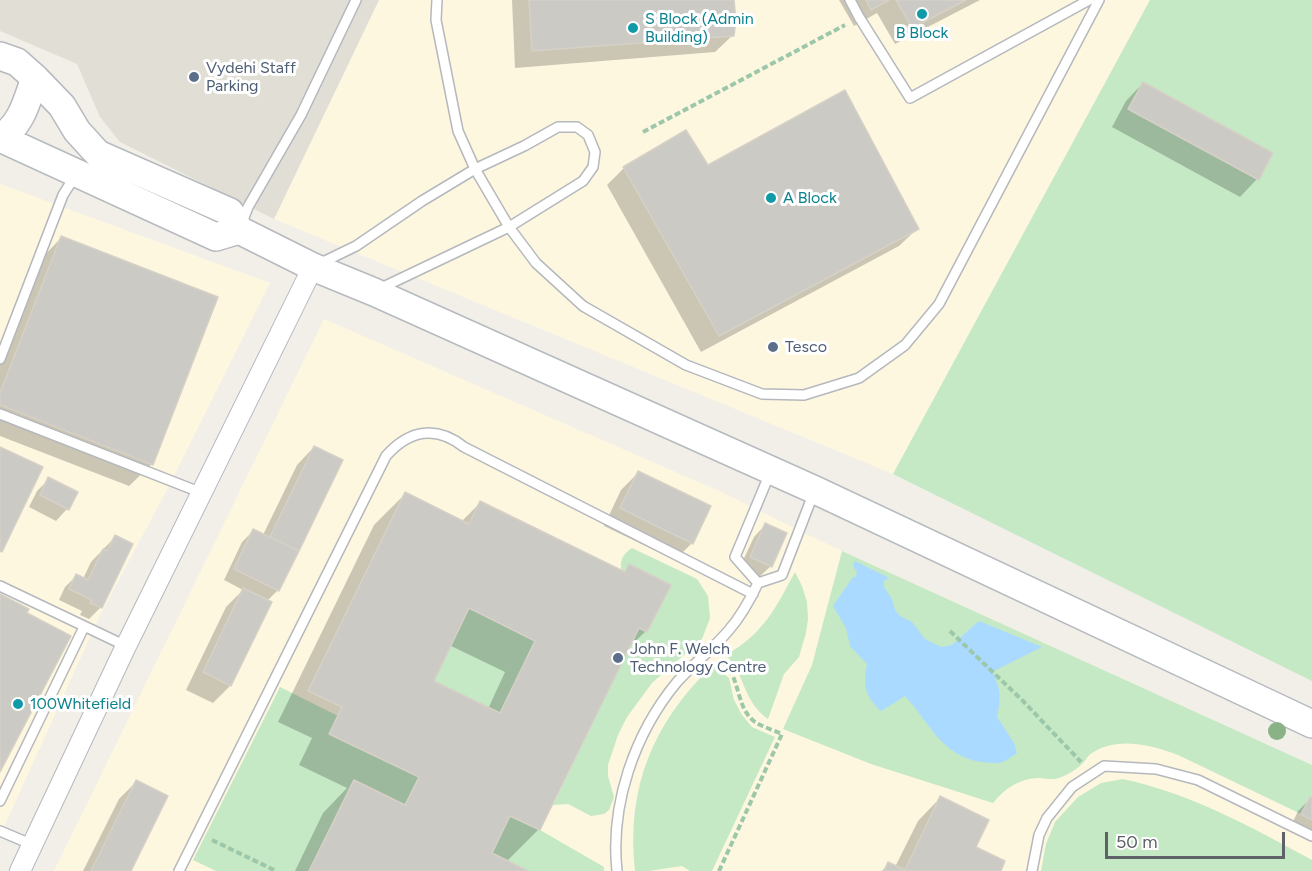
<!DOCTYPE html>
<html>
<head>
<meta charset="utf-8">
<style>
  body { margin:0 }
  #map { position:relative; width:1312px; height:871px; overflow:hidden; background:#f1efe8; font-family:Figtree,sans-serif }
  canvas { display:block }
  .scale { position:absolute; left:1105px; top:832px; width:180px; height:27px; box-sizing:border-box; border:3px solid #5f6368; border-top:0; padding-left:8px; font-size:18px; line-height:21px; white-space:nowrap; color:#5f6368; -webkit-text-stroke:4px #fff; paint-order:stroke }
</style>
</head>
<body>
<div id="map">
<canvas width="1312" height="871"></canvas>
<div class="scale">50 m</div>
</div>
<script>
const ctx = document.querySelector('canvas').getContext('2d');
ctx.lineJoin = 'round';
function paint(path, color) { ctx.fillStyle = color; ctx.fill(path, 'evenodd'); }
function trace(path, color, width, dash) { ctx.strokeStyle = color; ctx.lineWidth = width; ctx.lineCap = dash ? 'butt' : 'round'; ctx.setLineDash(dash || []); ctx.stroke(path); }
function label(font, color, halo, rows, align = 'center') {
  ctx.font = font + ' Figtree,sans-serif'; ctx.lineWidth = 6; ctx.setLineDash([]); ctx.textBaseline = 'middle'; ctx.strokeStyle = halo; ctx.fillStyle = color; for (const [text, x, y, turn = 0] of rows) {
    ctx.save(); ctx.translate(x, y); ctx.rotate((+turn || 0) * Math.PI / 180); ctx.textAlign = isNaN(turn) ? turn : align; if (halo) ctx.strokeText(text, 0, 0); ctx.fillText(text, 0, 0); ctx.restore();
  }
}
const commercial = new Path2D(`
  M379,0h771l-257,474 -619,-255z
  M0,184l270,99 -101,203 -69,129 -100,221z
  M324,319l393,171 106,52 489,223v106h-1258z`);
const education = new Path2D(`
  M0,0h379l-105,219 -154,-77 -20,-25 -23,-53 -77,-33z`);
const green = new Path2D(`
  M1150,0h162v681l-419,-207z
  M632,548l65,31 11,17 2,22 -8,21 -50,44 -25,34 -9,18 -10,30v11l6,21 -5,13 -5,4 -13,2 -23,-12 -15,1 86,-177 -14,-56 -4,-2c-1,-11 2,-16 11,-22z
  M842,551l470,214v33h-3l-8,16 -123,-59c-26,-10 -61,-19 -86,-2 -4,2 -6,7 -9,10 -7,7 -16,12 -24,15 -7,2 -11,1 -18,0 -20,-1 -36,10 -48,25l-122,-39 -88,-35 29,-64z
  M795,572l7,14 5,16 1,17 -2,14 -7,24 -15,17 -16,45c-26,-19 -21,-41 -42,-64 38,-22 49,-46 69,-83z
  M469,608l66,33 -35,72 -66,-32z
  M713,665l16,13 5,22 8,15 10,12 23,10 -63,134h-22l-8,-5 -33,5h-14c-9,-84 18,-148 78,-206z
  M280,687l58,29 -8,18 89,43 -14,28 -52,-25 -44,91h-93l-23,-11z
  M1123,779c69,15 128,48 189,81v11h-271l5,-27 9,-22 23,-25 23,-14z
  M510,816l30,14 64,37v4h-76l-36,-18z`);
const water = new Path2D(`
  M855,561l34,17 -5,3v6l8,12 3,11 5,6 12,6 13,17 16,8 11,-2 27,-24 63,26 -48,24c0,7 2,9 4,15 3,11 1,20 -1,31l17,26 3,10c-16,11 -15,11 -35,9 -40,-5 -53,-40 -77,-66l-24,15c-16,-15 -18,-25 -14,-47l-17,-18 -4,-18 -13,-22 20,-29h3l1,-5 -4,-6z`);
const shadow = new Path2D(`
  M512,0h220l1,35 -18,17 -200,16z
  M839,0h141l-85,44 -18,-31 -23,13z
  M1143,83l128,71 -14,25 -17,18 -128,-70 14,-26z
  M707,167l210,62 -18,17 -198,106 -94,-167 17,-17z
  M61,238l91,226 -23,22 -129,-50v-75l39,-100z
  M314,447l27,13 -63,130 -11,11 -37,85 -17,17 -27,-13 40,-83 17,-17 -19,-10 18,-38 11,-11 10,4 34,-70z
  M638,473l54,70 -17,17 -71,-34 17,-36z
  M49,479l27,14 -9,16 -11,12 -27,-14 8,-16z
  M405,494l56,28 19,-19 143,70 7,-7 16,65 -20,19 -87,179 -33,33 19,9h-230l28,-58 24,-25 -48,-23 13,-27 -34,-16 96,-197zM449,645l56,27 -17,37 -56,-27z
  M765,525l6,41 -12,11 -20,-8 15,-32z
  M115,537l-14,70 -12,12 -9,-4 2,-4 -23,-11 6,-13 11,-11 7,3 8,-17z
  M136,782l-7,89h-46l36,-72z
  M940,798l34,50 25,23h-117l6,-7 7,3 23,-46z
  M1310,799l2,1v37l-21,-11 7,-15z`);
const building = new Path2D(`
  M529,0h205l2,20 -2,16 -202,15z
  M866,0h23l-18,10z
  M896,0h70l-54,28z
  M1143,82l130,71 -14,27 -131,-71z
  M845,90l74,139 -200,107 -96,-169 63,-37 22,35z
  M61,236l157,61 -65,168 -153,-60v-12z
  M314,446l29,14 -44,91 -29,-14z
  M0,447l43,20 -41,85 -2,-1z
  M638,471l73,35 -18,38 -73,-36z
  M48,477l30,15 -9,18 -29,-15z
  M405,492l64,32 11,-23 145,71 4,-8 42,21 -24,47 -8,-4 -99,202 -30,-14 -18,37 36,18h-219l45,-91 51,25 14,-28 -90,-43 13,-27 -34,-16zM469,608l66,33 -35,72 -66,-32z
  M765,523l22,10 -15,34 -22,-10z
  M253,529l46,22 -20,40 -45,-22z
  M115,535l18,9 -31,64 -12,-5 2,-3 -23,-11 7,-15 12,6 15,-31 4,2z
  M243,588l29,14 -41,84 -28,-14z
  M0,594l29,15 -2,4 44,23 -71,136z
  M136,780l32,16 -37,75h-40z
  M940,796l49,24 -13,27 29,14 -4,10h-117l4,-9 17,8z
  M1310,797l2,1v22l-11,-6z`);
const path = new Path2D(`
  M643,132l202,-107
  M950,631l73,70 58,61
  M212,840l64,31
  M719,871l63,-137c-9,-4 -19,-7 -27,-12 -21,-16 -13,-45 -34,-62`);
const lane = new Path2D(`
  M437,0l-1,20 22,111 17,38 34,58 27,36 47,43 103,59 76,29 42,1 55,-17 46,-33 34,-41 160,-304
  M850,0l9,17 51,81 179,-98
  M241,225l7,-18 53,-92 55,-115
  M321,263l35,-17 66,-45 53,-32 49,-23 34,-19h19l11,8 7,17 -2,15 -10,14 -74,46 -130,62
  M0,359l63,-164 12,-19
  M0,414l202,79
  M770,473l-35,84 23,26 24,-8 32,-83
  M0,586l126,60
  M0,801l84,-174
  M0,831l33,14
  M179,871l207,-415c23,-26 50,-31 78,-9l289,147
  M617,871c-7,-66 17,-137 60,-189 16,-18 36,-33 52,-52 12,-14 21,-30 29,-47
  M1032,871l7,-36 8,-17 25,-31 32,-21 52,3 42,11 114,56`);
const street = new Path2D(`
  M20,871l106,-225 187,-379`);
const secondary = new Path2D(`
  M0,56l17,6 18,16 27,28 15,25 21,23 132,58 9,18 74,37 61,25 441,198 497,234
  M0,138l216,99 23,-7
  M0,138c22,-13 27,-38 35,-60`);
const trees = [
  [1277,731]
];
const markers = [
  [922,14,6,"#0f9aa8"],
  [633,28,6,"#0f9aa8"],
  [194,77,6,"#5c6f8a"],
  [771,198,6,"#0f9aa8"],
  [773,347,6,"#5c6f8a"],
  [618,658,6,"#5c6f8a"],
  [18,704,6,"#0f9aa8"]
];
const cultureNames = [
  ["S Block (Admin",645,19],
  ["Building)",645,37],
  ["B Block",922,33,"center"],
  ["A Block",783,198],
  ["100Whitefield",30,704]
];
const serviceNames = [
  ["Vydehi Staff",206,68],
  ["Parking",206,86],
  ["Tesco",785,347],
  ["John F. Welch",630,649],
  ["Technology Centre",630,667]
];
paint(commercial, '#fef7e0');
paint(education, '#e1ded6');
paint(green, '#c5e8c5');
paint(water, '#aadaff');
paint(shadow, '#0003');
paint(building, '#cccac5');
trace(building, '#d6d1c6', 1.5);
trace(lane, '#b5b8bc', 12);
trace(street, '#b5b8bc', 22);
trace(secondary, '#b6babf', 30);
trace(path, '#9cc7a9', 4, [6, 3]);
trace(lane, '#fff', 9);
trace(street, '#fff', 20);
trace(secondary, '#fff', 27);
ctx.fillStyle = '#89b387';
for (const [x, y] of trees) { ctx.beginPath(); ctx.arc(x, y, 9, 0, 2 * Math.PI); ctx.fill(); }
for (const [x, y, r, color] of markers) { const dot = new Path2D(); dot.arc(x, y, r, 0, 2 * Math.PI); ctx.fillStyle = color; ctx.fill(dot); trace(dot, '#fff', 2); }
label('16px', '#0d838f', '#fff', cultureNames, 'left');
label('16px', '#4e5e75', '#fff', serviceNames, 'left');
</script>
</body>
</html>
